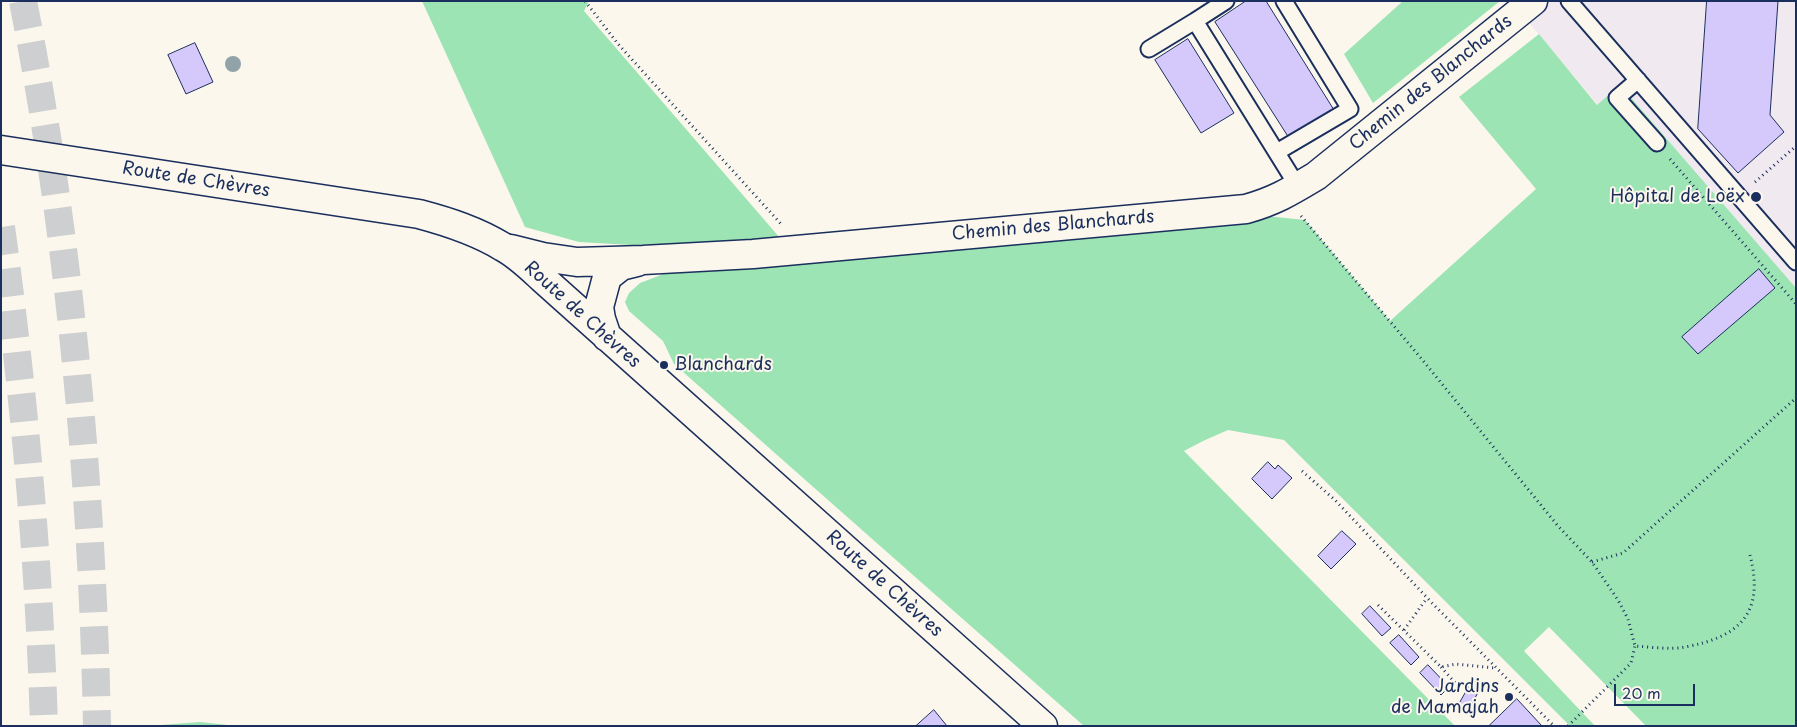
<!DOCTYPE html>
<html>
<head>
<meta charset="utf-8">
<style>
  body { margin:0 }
  #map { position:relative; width:1797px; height:727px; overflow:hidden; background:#fbf7ec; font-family:"Playpen Sans",sans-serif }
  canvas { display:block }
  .frame { position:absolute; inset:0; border:2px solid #1b2f5e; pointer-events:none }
  .scale { position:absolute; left:1614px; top:684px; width:81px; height:22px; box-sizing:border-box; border:2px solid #1b2f5e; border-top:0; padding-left:6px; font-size:15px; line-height:18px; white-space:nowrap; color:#1b2f5e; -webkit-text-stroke:4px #fbf7ec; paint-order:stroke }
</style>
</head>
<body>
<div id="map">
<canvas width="1797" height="727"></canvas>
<div class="frame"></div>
<div class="scale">20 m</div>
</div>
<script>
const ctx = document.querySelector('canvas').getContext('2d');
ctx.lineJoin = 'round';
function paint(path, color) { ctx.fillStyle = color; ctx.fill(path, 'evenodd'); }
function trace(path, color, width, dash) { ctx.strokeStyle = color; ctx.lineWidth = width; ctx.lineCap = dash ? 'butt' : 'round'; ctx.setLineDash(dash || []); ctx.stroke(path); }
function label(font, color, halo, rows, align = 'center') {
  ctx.font = font + ' "Playpen Sans",sans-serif'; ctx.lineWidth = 4; ctx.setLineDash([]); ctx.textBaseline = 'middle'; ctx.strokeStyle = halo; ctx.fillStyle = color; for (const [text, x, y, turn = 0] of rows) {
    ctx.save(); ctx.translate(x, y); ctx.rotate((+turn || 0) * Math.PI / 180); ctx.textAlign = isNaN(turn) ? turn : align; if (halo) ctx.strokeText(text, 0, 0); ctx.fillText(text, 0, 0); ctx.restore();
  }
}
const built = new Path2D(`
  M1534,1h262v287l-176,-203 -22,20 -78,-93z`);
const green = new Path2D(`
  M422,1h167l-5,10 196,227 -114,9 -87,-5 -54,-15z
  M1403,1h97l-127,102 -29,-49z
  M1539,34l58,71 23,-20 176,203v438h-150l-97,-99 -25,24 71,75h-25l-286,-286 -56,-10 -25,11 -19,10 271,275h-371l-410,-362 -11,-23 -34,-30 -4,-9 4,-9 11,-10 26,-10 162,-12 438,-45 39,4 85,101 146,-132 -77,-92z
  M200,722l37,4h-89z`);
const building = new Path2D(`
  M1246,1h20l68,109 -45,28 -74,-116z
  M1707,1h71l-8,114 14,17 -46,41 -40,-44z
  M1188,39l46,74 -33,20 -46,-73z
  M195,43l18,39 -27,12 -18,-39z
  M1759,269l16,19 -77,66 -16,-17z
  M1268,462l7,7 3,-4 14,13 -20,21 -20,-20z
  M1342,531l14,13 -25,25 -13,-13z
  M1370,606l21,22 -9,8 -20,-22z
  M1399,635l20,22 -8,8 -21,-22z
  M1428,665l21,22 -8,8 -21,-22z
  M1473,680l9,5 -14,26 -10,-5z
  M1517,699l25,27h-53z
  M934,710l13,16h-31z`);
const highwayTunnel = new Path2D(`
  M23,1c47,239 69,481 74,725
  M1,227c23,166 38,332 43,499`);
const path = new Path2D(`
  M585,1l33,43 163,180
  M1670,159l126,145
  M1755,182l41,-36
  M1301,216l119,141 138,169 34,36 26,38 10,19 7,27c16,1 35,4 50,1 55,-10 80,-34 65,-92
  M1302,471l33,29 98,104 121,122
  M1592,562l31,-9 173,-155
  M1378,605l63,62 15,-3 39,4
  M1404,630l23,-32
  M1441,667l17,19 -1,3
  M1568,726l63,-63 4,-17`);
const lane = new Path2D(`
  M1569,1l227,261
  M1195,21l31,-20
  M1149,49l46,-28 103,166
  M1638,80l-21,18 40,45
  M1277,152l73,-43 -66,-108`);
const street = new Path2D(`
  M1,150l418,64c30,8 58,17 84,33 15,8 28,21 40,32l500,447
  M511,249l32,8 34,5 66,-2 110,-6 493,-45c29,-8 45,-18 70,-33l217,-175
  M607,337l-6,-18 -2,-12 8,-30 14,-11 16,-4`);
const trees = [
  [233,64]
];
const markers = [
  [1756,197,6,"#1b2f5e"],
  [664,365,5,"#1b2f5e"],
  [1509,697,5,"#1b2f5e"]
];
const streetNames = [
  ["Chemin des Blanchards",1431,83,-39],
  ["Route de Chèvres",196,180,9],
  ["Chemin des Blanchards",1053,226,-5],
  ["Route de Chèvres",582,315,42],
  ["Route de Chèvres",884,584,42]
];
const poiNames = [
  ["Hôpital de Loëx",1745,197],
  ["Blanchards",674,365,"left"],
  ["Jardins",1499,687],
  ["de Mamajah",1499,708]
];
paint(built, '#f0e9f0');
paint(green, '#9ce4b3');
paint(building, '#d5c8fb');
trace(building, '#1b2f5e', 1);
trace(highwayTunnel, '#cecfd0', 28, [28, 14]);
trace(lane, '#1b2f5e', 19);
trace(street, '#1b2f5e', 31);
trace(path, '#1b2f5e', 3, [1, 4]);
trace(lane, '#fbf7ec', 15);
trace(street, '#fbf7ec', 28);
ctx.fillStyle = '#91a2a9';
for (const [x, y] of trees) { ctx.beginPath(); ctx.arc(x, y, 8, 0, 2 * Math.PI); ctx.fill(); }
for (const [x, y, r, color] of markers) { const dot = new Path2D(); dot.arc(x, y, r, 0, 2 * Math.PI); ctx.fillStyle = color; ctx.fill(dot); trace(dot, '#fbf7ec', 2); }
label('18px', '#1b2f5e', '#fbf7ec', streetNames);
label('18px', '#1b2f5e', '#fbf7ec', poiNames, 'right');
</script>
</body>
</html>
